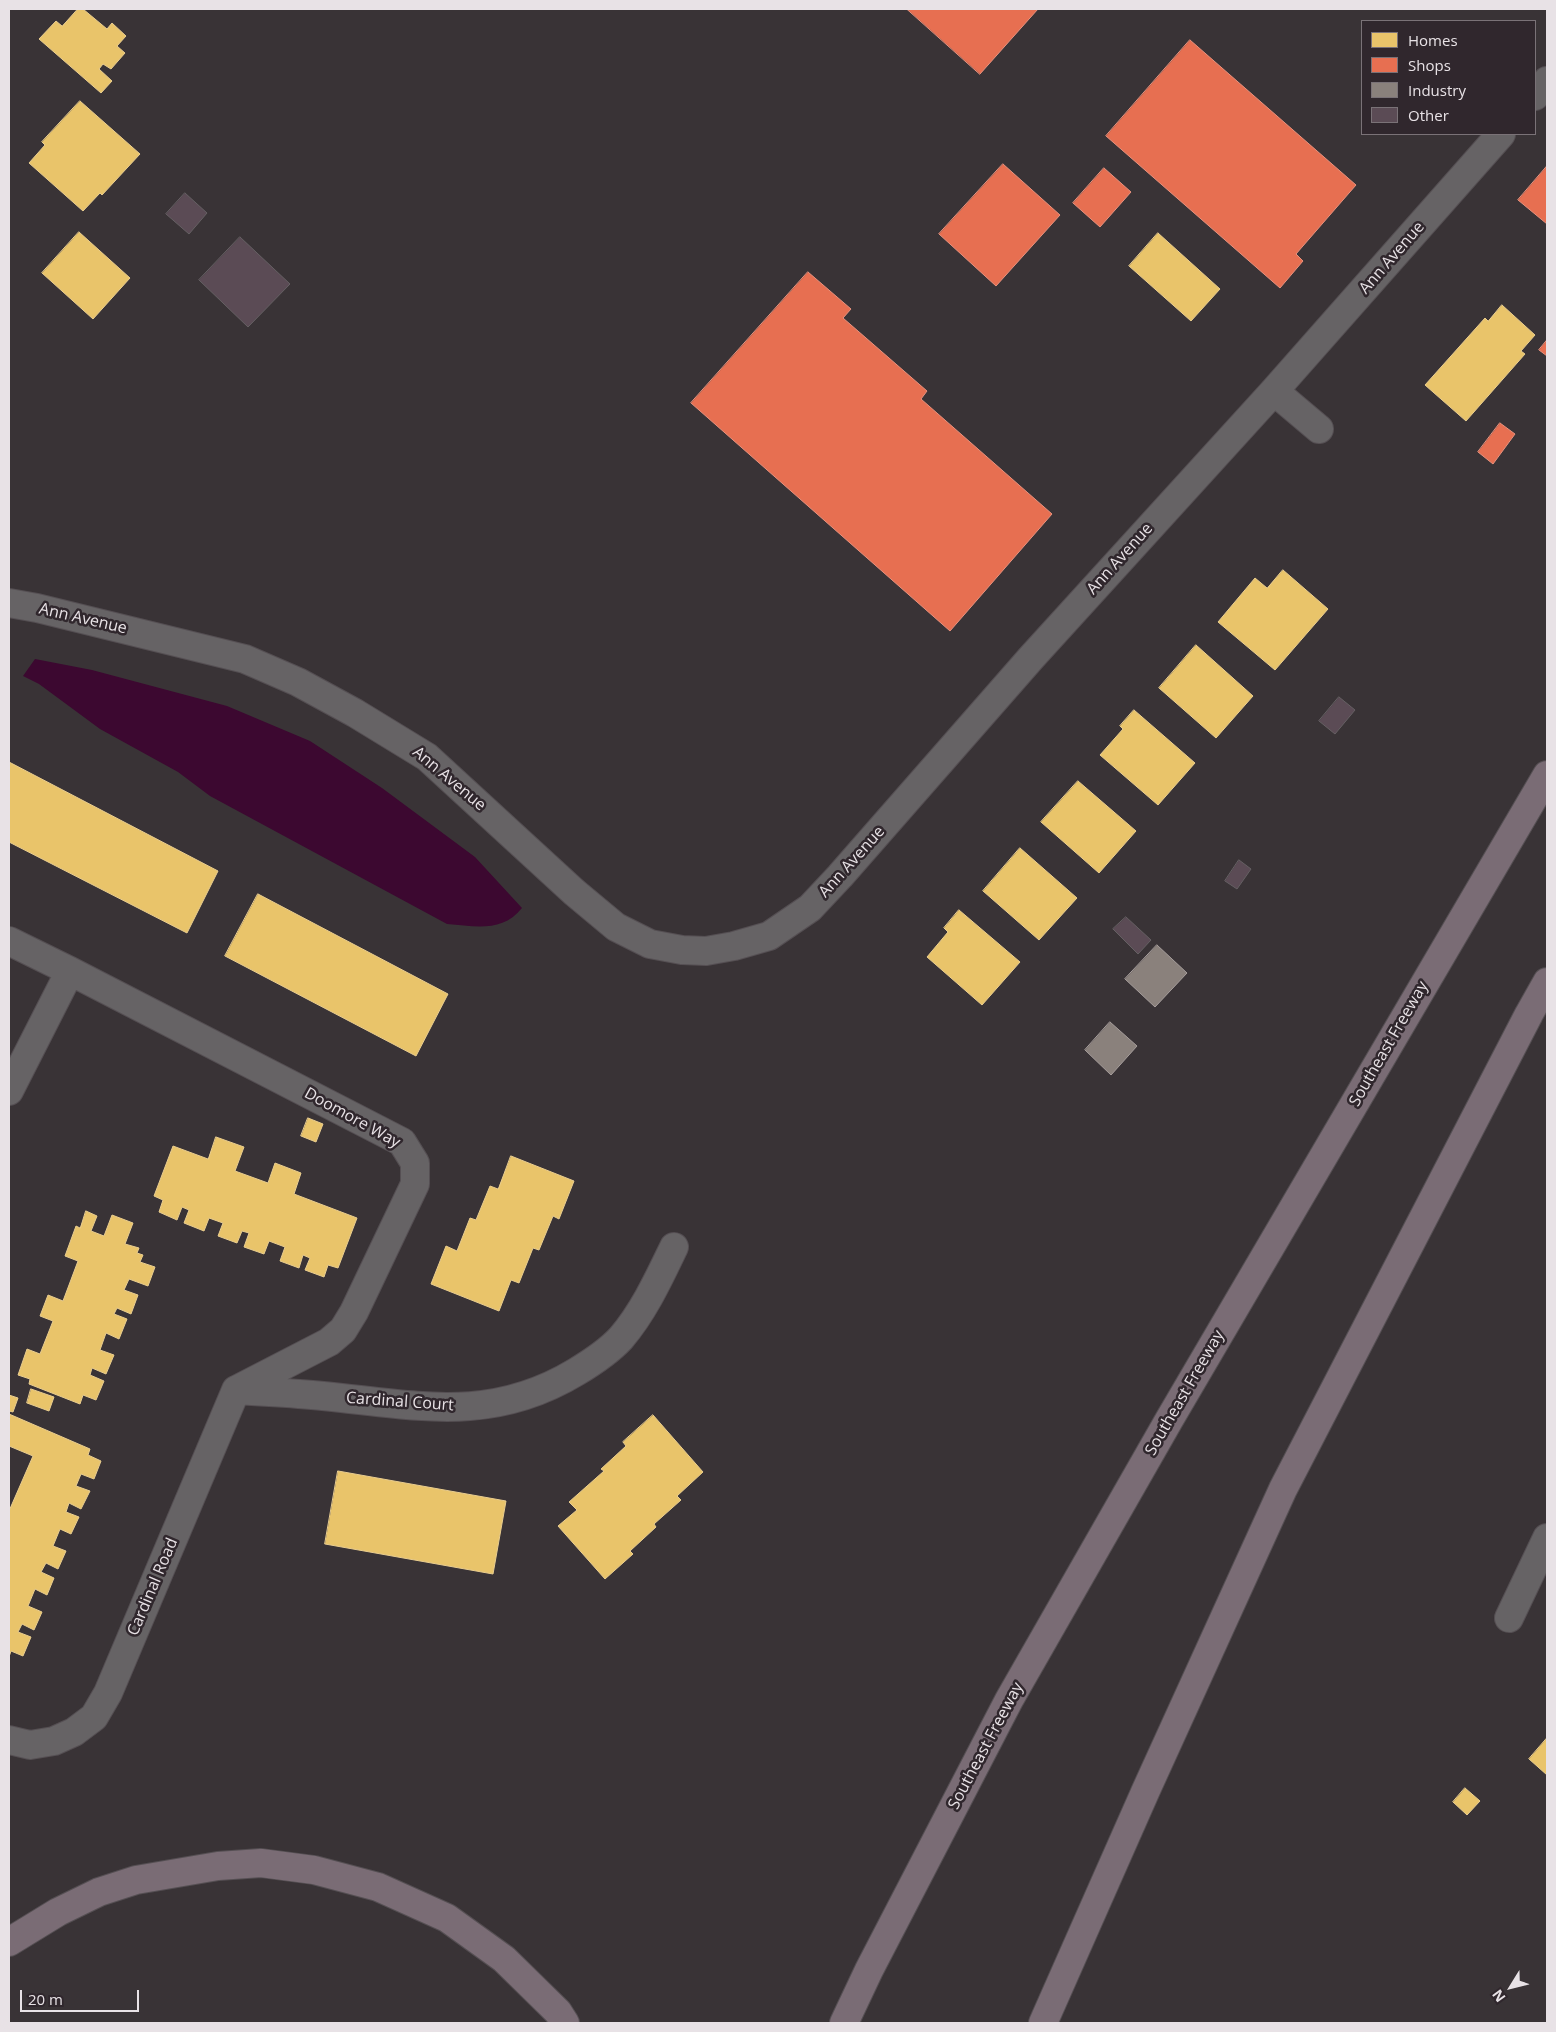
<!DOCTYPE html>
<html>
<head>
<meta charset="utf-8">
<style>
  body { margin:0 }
  #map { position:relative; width:1556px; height:2032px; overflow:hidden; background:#393336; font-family:"Open Sans",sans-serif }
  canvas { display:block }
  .frame { position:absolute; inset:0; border:10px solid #e8e2e6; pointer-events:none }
  .legend { position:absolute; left:1361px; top:20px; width:175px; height:115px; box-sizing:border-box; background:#30272d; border:1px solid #7a7277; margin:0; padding:6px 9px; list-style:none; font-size:15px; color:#e8e2e6 }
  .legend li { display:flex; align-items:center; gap:10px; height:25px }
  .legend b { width:25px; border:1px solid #7a7277 }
  .north { position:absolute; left:1486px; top:1962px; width:50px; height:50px; -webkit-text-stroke:4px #30272d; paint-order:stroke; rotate:234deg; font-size:14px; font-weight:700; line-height:20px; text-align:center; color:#e8e2e6 }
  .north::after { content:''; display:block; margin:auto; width:18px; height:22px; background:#e8e2e6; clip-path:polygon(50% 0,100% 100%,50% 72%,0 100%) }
  .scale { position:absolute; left:20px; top:1990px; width:119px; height:22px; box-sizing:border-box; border:2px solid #e8e2e6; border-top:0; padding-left:6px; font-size:15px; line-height:18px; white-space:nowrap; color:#e8e2e6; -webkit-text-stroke:4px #30272d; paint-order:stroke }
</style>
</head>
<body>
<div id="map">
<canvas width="1556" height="2032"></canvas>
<div class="frame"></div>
<ul class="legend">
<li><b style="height:14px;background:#e9c46a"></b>Homes</li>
<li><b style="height:14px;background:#e76f51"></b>Shops</li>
<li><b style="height:14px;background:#8a817c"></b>Industry</li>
<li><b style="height:14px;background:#5b4b55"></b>Other</li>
</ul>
<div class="north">N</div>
<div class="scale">20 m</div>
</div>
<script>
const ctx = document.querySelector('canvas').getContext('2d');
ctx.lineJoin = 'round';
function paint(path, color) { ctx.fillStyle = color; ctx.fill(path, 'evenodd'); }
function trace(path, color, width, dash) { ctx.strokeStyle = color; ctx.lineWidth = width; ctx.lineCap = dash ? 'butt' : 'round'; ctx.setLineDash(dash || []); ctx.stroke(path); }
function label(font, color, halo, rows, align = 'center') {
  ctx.font = font + ' "Open Sans",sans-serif'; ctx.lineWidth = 5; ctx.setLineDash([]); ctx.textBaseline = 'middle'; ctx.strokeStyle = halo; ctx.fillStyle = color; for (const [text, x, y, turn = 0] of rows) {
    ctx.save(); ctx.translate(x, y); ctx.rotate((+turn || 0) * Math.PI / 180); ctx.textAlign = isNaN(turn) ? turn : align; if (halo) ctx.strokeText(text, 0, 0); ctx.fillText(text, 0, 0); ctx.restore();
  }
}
const water = new Path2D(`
  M35,659l57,11 135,36 83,35 72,47 93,69 47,51c-20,25 -47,18 -75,16l-237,-128 -32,-24 -78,-43 -61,-45 -16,-8z`);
const homes = new Path2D(`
  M78,9h5l24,20 5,-6 14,13 -9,10 8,7 -14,16 -8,-5 -4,5 13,12 -11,12 -62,-54 17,-18 6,5z
  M80,101l60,53 -38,41 -2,-2 -17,18 -54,-48 16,-18 -3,-3z
  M79,232l51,46 -37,41 -51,-46z
  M1158,233l62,56 -29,32 -62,-55z
  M1502,305l33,30 -14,16 4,3 -59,67 -41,-36 60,-67 3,3z
  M1283,570l45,39 -53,61 -57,-48 37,-44 12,10z
  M1196,645l57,51 -37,42 -57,-50z
  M1134,710l61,53 -37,42 -58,-50 23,-26 -3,-3z
  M9,762l209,109 -31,62 -178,-91z
  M1078,781l58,50 -37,42 -58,-51z
  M1020,848l57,50 -38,42 -56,-49z
  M258,894l190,100 -32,62 -191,-100z
  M959,910l61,52 -38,43 -55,-48 21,-25 -4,-4z
  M308,1118l15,6 -7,18 -15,-6z
  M216,1137l28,10 -9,24 33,12 7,-20 26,10 -7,21 63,24 -19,50 -10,-3 -4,12 -19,-7 5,-12 -7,-3 -4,13 -19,-7 5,-14 -16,-6 -5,13 -20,-7 5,-14 -7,-2 -5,12 -19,-7 5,-13 -14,-5 -5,13 -20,-8 5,-13 -7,-3 -5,13 -18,-8 4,-12 -9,-4 19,-50 35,13z
  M511,1156l63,25 -15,38 -6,-3 -14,34 -6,-2 -14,35 -8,-3 -12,31 -68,-27 15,-38 11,5 13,-33 6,2 14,-34 8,3z
  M86,1211l11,5 -6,15 13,5 8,-21 21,8 -8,21 14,4 -2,5 6,2 -3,7 15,5 -7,19 -19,-7 -5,11 14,5 -7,19 -14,-6 -3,6 13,5 -8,20 -13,-6 -6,17 14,5 -8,19 -14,-6 -2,7 14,6 -8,19 -13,-5 -3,9 -51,-20 1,-5 -12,-4 9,-26 13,5 13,-33 -13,-5 8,-21 15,6 15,-40 -13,-5 11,-30 4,2z
  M31,1389l23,8 -5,14 -22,-8z
  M9,1395l9,3 -5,14 -4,-1z
  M9,1414l81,35 -2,6 13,6 -7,18 -13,-5 -5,12 14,5 -9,18 -12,-6 -3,9 13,5 -8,17 -11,-5 -7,17 13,5 -8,18 -12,-6 -5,9 13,6 -7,17 -12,-6 -7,17 14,6 -8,18 -12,-6 -4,8 13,5 -8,19 -12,-5 -2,6v-146l24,-55 -24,-10z
  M653,1415l50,57 -26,24 4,4 -27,24 2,3 -26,24 3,3 -28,25 -47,-53 19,-16 -8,-8 35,-31 -3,-2 25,-23 -3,-4z
  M338,1471l168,30 -13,73 -168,-30z
  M1547,1738v37l-18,-16z
  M1465,1788l15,13 -13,14 -14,-13z`);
const shops = new Path2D(`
  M907,9h131l-58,65z
  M1190,40l166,145 -60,69 7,7 -23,27 -174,-152z
  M1003,164l57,51 -64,71 -57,-52z
  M1547,166v58l-29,-24z
  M1104,168l27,24 -31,35 -27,-24z
  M808,272l43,37 -8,9 84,73 -6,8 131,115 -102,117 -259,-228z
  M1547,340v16l-8,-6z
  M1500,423l15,11 -22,30 -15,-12z`);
const industry = new Path2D(`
  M1157,945l30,28 -32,34 -30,-28z
  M1110,1022l27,24 -26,29 -26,-25z`);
const building = new Path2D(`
  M185,193l22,20 -18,21 -23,-20z
  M240,237l50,47 -42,43 -49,-47z
  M1339,697l16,13 -20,24 -16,-13z
  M1239,860l12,9 -14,20 -12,-8z
  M1126,917l25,23 -13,14 -25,-25z`);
const minor = new Path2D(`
  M1535,96l12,-15
  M1274,391l45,38
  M9,603l28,5 208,51 53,23 57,31 72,44 147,135 42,35 34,17 32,6 24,1 28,-5 35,-10 41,-28 30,-32 191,-218 243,-267 227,-257
  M9,941l61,30 332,171 13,21v21l-61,128 -11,18 -14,12 -93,48
  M9,1091l61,-120
  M236,1390c29,2 58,3 87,6 93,9 167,28 253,-24 15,-9 33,-21 45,-34 23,-27 38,-60 53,-91
  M1509,1618l38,-80
  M9,1740l21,5 24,-4 20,-9 20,-15 14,-24 128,-303`);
const highway = new Path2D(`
  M9,1942l49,-30 41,-20 37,-12 82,-14 43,-3 53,7 64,17 69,31 57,41 54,53 7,11
  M844,2023l25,-53 140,-270 160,-280 378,-645
  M1043,2023l103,-233 137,-301 246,-475 18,-32`);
const streetNames = [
  ["Ann Avenue",1392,258,-49],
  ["Ann Avenue",1120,559,-48],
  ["Ann Avenue",83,619,13],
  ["Ann Avenue",449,779,40],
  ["Ann Avenue",852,862,-48],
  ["Southeast Freeway",1389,1044,-60],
  ["Doomore Way",352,1118,29],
  ["Southeast Freeway",1185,1393,-60],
  ["Cardinal Court",400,1402,4],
  ["Cardinal Road",153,1587,-67],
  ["Southeast Freeway",986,1746,-62]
];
paint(water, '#3c0830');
paint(homes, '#e9c46a');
trace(homes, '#e9cd8f', 1);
paint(shops, '#e76f51');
trace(shops, '#e7927e', 1);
paint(industry, '#8a817c');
trace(industry, '#a69e9c', 1);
paint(building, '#5b4b55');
trace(building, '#656063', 1);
trace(minor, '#554f53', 30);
trace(highway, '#554f53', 30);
trace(minor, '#666365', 28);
trace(highway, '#7a6c75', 28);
label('16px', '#e8e2e6', '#30272d', streetNames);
</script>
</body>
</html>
